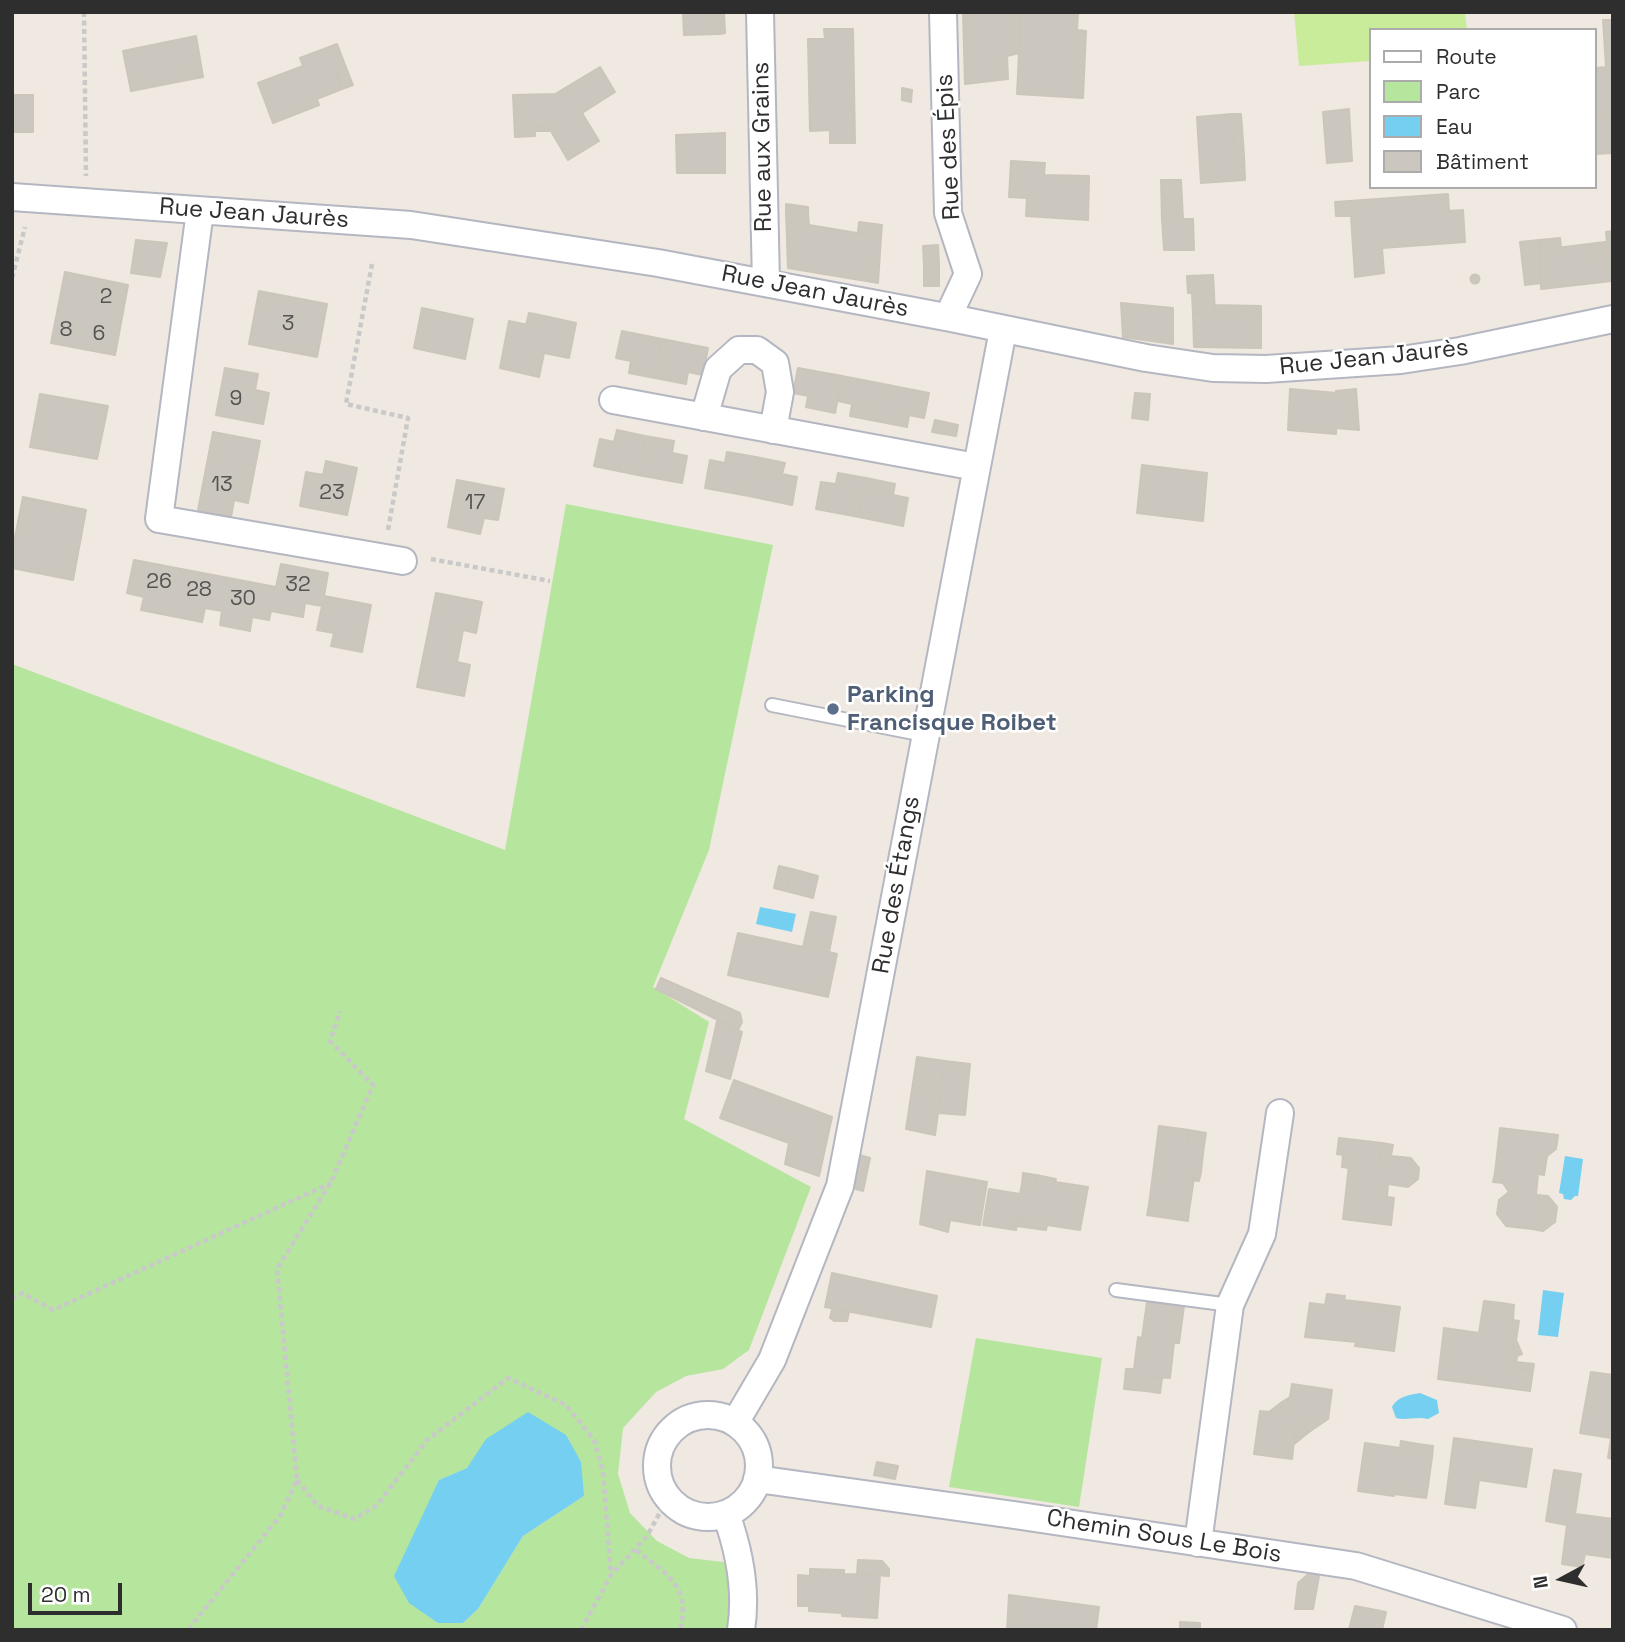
<!DOCTYPE html>
<html>
<head>
<meta charset="utf-8">
<style>
  body { margin:0 }
  #map { position:relative; width:1625px; height:1642px; overflow:hidden; background:#efe9e1; font-family:"Space Grotesk",sans-serif }
  canvas { display:block }
  .frame { position:absolute; inset:0; border:14px solid #2e2e2e; pointer-events:none }
  .legend { position:absolute; left:1369px; top:28px; width:228px; height:161px; box-sizing:border-box; background:#fff; border:2px solid #ababab; margin:0; padding:9px 12px; list-style:none; font-size:21px; color:#2e2e2e }
  .legend li { display:flex; align-items:center; gap:14px; height:35px }
  .legend b { width:35px; border:2px solid #ababab }
  .north { position:absolute; left:1527px; top:1544px; width:70px; height:70px; -webkit-text-stroke:5px #fff; paint-order:stroke; rotate:262deg; font-size:19px; font-weight:700; line-height:28px; text-align:center; color:#2e2e2e }
  .north::after { content:''; display:block; margin:auto; width:24px; height:32px; background:#2e2e2e; clip-path:polygon(50% 0,100% 100%,50% 72%,0 100%) }
  .scale { position:absolute; left:28px; top:1583px; width:94px; height:32px; box-sizing:border-box; border:4px solid #2e2e2e; border-top:0; padding-left:9px; font-size:21px; line-height:24px; white-space:nowrap; color:#2e2e2e; -webkit-text-stroke:5px #fff; paint-order:stroke }
</style>
</head>
<body>
<div id="map">
<canvas width="1625" height="1642"></canvas>
<div class="frame"></div>
<ul class="legend">
<li><b style="height:9px;background:#fff"></b>Route</li>
<li><b style="height:19px;background:#b6e59e"></b>Parc</li>
<li><b style="height:19px;background:#75cff0"></b>Eau</li>
<li><b style="height:19px;background:#cbc7bf"></b>Bâtiment</li>
</ul>
<div class="north">N</div>
<div class="scale">20 m</div>
</div>
<script>
const ctx = document.querySelector('canvas').getContext('2d');
ctx.lineJoin = 'round';
function paint(path, color) { ctx.fillStyle = color; ctx.fill(path, 'evenodd'); }
function trace(path, color, width, dash) { ctx.strokeStyle = color; ctx.lineWidth = width; ctx.lineCap = dash ? 'butt' : 'round'; ctx.setLineDash(dash || []); ctx.stroke(path); }
function label(font, color, halo, rows, align = 'center') {
  ctx.font = font + ' "Space Grotesk",sans-serif'; ctx.lineWidth = 5; ctx.setLineDash([]); ctx.textBaseline = 'middle'; ctx.strokeStyle = halo; ctx.fillStyle = color; for (const [text, x, y, turn = 0] of rows) {
    ctx.save(); ctx.translate(x, y); ctx.rotate((+turn || 0) * Math.PI / 180); ctx.textAlign = isNaN(turn) ? turn : align; if (halo) ctx.strokeText(text, 0, 0); ctx.fillText(text, 0, 0); ctx.restore();
  }
}
const green = new Path2D(`
  M566,504l207,41 -64,305 -56,137 56,35 -25,97 127,68 -62,163 -26,19 -37,7 -30,16 -33,36 -5,46 12,39 27,28 32,17 51,6 4,66h-732v-966l493,186zM467,1468l117,28 -61,40 -45,73 -15,14h-25l1,-143z
  M976,1338l126,20 -23,149 -130,-20z`);
const pitch = new Path2D(`
  M1294,12h171l2,18h-96v31l-72,5z`);
const water = new Path2D(`
  M760,907l36,7 -4,18 -36,-8z
  M1565,1156l18,3 -5,37h-3l-4,4 -7,-1 -1,-5 -4,-1z
  M1543,1290l21,3 -6,44 -20,-2z
  M1420,1393l17,7 2,13 -11,6c-12,-3 -23,2 -32,-1l-4,-11c6,-11 17,-12 28,-14z
  M528,1412l38,23 15,27 3,34 -61,40 -45,73 -15,14h-25l-29,-20 -15,-27 45,-96 28,-12 19,-29z`);
const building = new Path2D(`
  M683,12h36l1,22 -36,1z
  M719,12h5l1,21 -5,1z
  M963,12h58l-2,41 -12,3 1,23 -43,5z
  M1021,12h57l-1,18 9,1 -3,67 -66,-4z
  M1603,20h9l1,92 -18,1v-45l11,-1z
  M824,29h29l2,114h-25v-13l-20,1 -2,-92h17z
  M196,36l5,29 -21,4 2,12 -51,10 -8,-40z
  M337,44l10,26 -11,4 6,15 -25,10 2,6 -46,18 -15,-40 45,-17 -3,-8z
  M201,65l2,12 -21,4 -2,-12z
  M600,67l15,25 -33,21 17,28 -31,19 -20,-34 -13,1v9l-20,1 -2,-42 42,-1z
  M347,70l6,15 -11,4 -6,-15z
  M902,88l10,2 -1,12 -9,-2z
  M12,95h21v37h-21z
  M1349,109l3,52 -25,2 -4,-51z
  M1613,112v41l-18,1v-41z
  M1232,114l2,42 10,-1 1,25 -44,3 -4,-66z
  M1232,114h9l3,41 -10,1z
  M548,126l2,5h-15v-4z
  M725,133v40h-48l-1,-38z
  M1011,161l34,2 -1,12 45,1 -1,44 -62,-4 1,-18 -18,-1z
  M1161,180h20l2,39h-21z
  M1448,194l1,17 14,-1 2,32 -83,6 2,25 -29,4 -4,-61h-15l-1,-14z
  M786,204l22,3v7l-22,-2z
  M786,212l22,2 1,11 72,12 -3,46 -90,-15z
  M1162,219h21l2,31h-21z
  M1183,219h10l1,31h-9z
  M859,222l23,3 -1,12 -23,-5z
  M1613,231v10l-6,1 -1,-10z
  M1560,238l1,9 -21,3 -1,-10z
  M136,240l31,3 -7,34 -29,-4z
  M1539,240l2,43 -16,2 -5,-43z
  M1613,241v40h-1l-2,-26 -20,1 -1,-12z
  M1589,244l1,12 20,-1 2,26 -71,8 -1,-39z
  M938,245l1,19 -15,1 -1,-19z
  M939,264v22h-15v-21z
  M65,272l63,13 -13,70 -64,-12z
  M1470.5 279a4.5 4.5 0 1 1 9 0a4.5 4.5 0 1 1-9 0Z
  M1213,275l1,18h-26l-1,-17z
  M259,291l68,13 -10,53 -68,-13z
  M1192,293h22l1,22 -22,-1z
  M1121,303l52,5v36l-50,-7z
  M1214,305l47,1v10l-46,-1z
  M422,308l51,11 -8,40 -51,-11z
  M529,313l6,1 -2,12 -7,-1z
  M535,314l41,9 -7,35 -25,-5 -5,24 -39,-9 9,-47 24,5z
  M1193,314l68,2v32l-67,-1z
  M622,331l40,8 -7,39 -26,-5 2,-12 -15,-3z
  M662,339l46,9 -5,27 -15,-3 -2,12 -31,-6z
  M225,368l33,6 -3,16 14,3 -6,31 -47,-9z
  M798,368l44,8 -7,37 -29,-6 2,-11 -15,-3z
  M842,376l41,8 -7,37 -26,-5 2,-12 -14,-3z
  M883,384l46,9 -5,25 -15,-3 -2,12 -31,-6z
  M1290,389l47,4 -1,-2 20,-2 3,41 -23,-2v6l-48,-4z
  M1135,393l15,1 -2,26 -16,-2z
  M40,394l68,12 -11,53 -67,-12z
  M935,420l23,5 -2,11 -24,-4z
  M617,430l28,6 -7,39 -44,-9 6,-27 14,3z
  M213,432l47,9 -12,62 -14,-3 -3,17 -33,-7z
  M645,436l29,5 -2,12 15,3 -5,27 -44,-8z
  M727,452l29,5 -7,39 -44,-8 5,-28 15,3z
  M756,457l29,6 -3,11 15,3 -5,28 -43,-9z
  M326,461l31,7 -10,47 -47,-9 6,-34 17,3z
  M1142,465l65,8 -4,48 -66,-8z
  M838,473l28,5 -7,39 -43,-8 5,-27 15,2z
  M866,478l29,6 -2,11 15,3 -5,28 -44,-9z
  M457,480l47,9 -6,31 -14,-2 -4,16 -32,-7z
  M23,497l63,13 -13,70 -61,-12v-16z
  M134,560l142,27 5,-23 47,9 -4,23 47,9 -9,47 -31,-6 3,-13 -17,-3 5,-24 -17,-3 -2,14 -32,-6 -2,9 -17,-3 -2,14 -30,-6 2,-14 -17,-3 -3,14 -61,-12 3,-13 -17,-4z
  M436,593l46,9 -6,31 -13,-3 -6,32 13,3 -6,31 -47,-9z
  M779,866l13,3 -6,22 -12,-3z
  M792,869l26,7 -5,22 -27,-7z
  M811,912l25,5 -7,35 8,2 -9,43 -100,-22 10,-42 65,14z
  M661,978l79,35 2,9 -4,8 -82,-41z
  M717,1021l25,11 -12,47 -24,-8z
  M917,1057l28,4 -10,74 -29,-6z
  M945,1061l25,3 -5,51 -27,-2z
  M734,1080l98,37 -13,59 -34,-12 4,-21 -69,-25z
  M1159,1126l30,4 -2,12 17,3 -3,27 -6,-1 -6,40 -40,-6z
  M1500,1128l58,7 -2,14 -9,7 -3,19 -6,-1 -2,21 8,11 -2,14 -10,9 -26,-3 -9,-12 2,-14 10,-8 -6,-9 1,-9 -9,-1z
  M1189,1130l17,3 -2,12 -17,-3z
  M1339,1138l43,5 -2,16 10,1 1,-4 20,2 8,10 -1,11 -10,8 -20,-3 -1,13 7,1 -3,27 -48,-6 7,-63 -13,-2z
  M1382,1143l11,2 -3,15 -10,-1z
  M856,1154l14,4 -7,33 -14,-4z
  M1343,1155l7,1 -1,12 -7,-1z
  M927,1171l60,11 -7,43 -30,-5 -2,12 -28,-8z
  M1195,1171l6,1 -2,9 -6,-1z
  M1023,1173l13,2 -1,11 -13,-2z
  M1495,1173l9,1 -1,9 -10,-1z
  M1036,1175l20,4 -1,3 33,5 -8,43 -33,-5 1,-5 -30,-4 -2,14 -33,-5 6,-36 31,5 2,-10 13,2z
  M1536,1195l12,1 9,11 -2,15 -12,9 -11,-2 10,-9 2,-14z
  M1149,1205l40,6 -1,10 -41,-6z
  M1018,1216l30,4 -2,10 -30,-4z
  M832,1273l105,23 -6,31 -106,-20z
  M1327,1294l18,2 -1,4 18,2 -1,6 38,5 -5,38 -39,-5 1,-4 -51,-5 5,-34 15,2z
  M1484,1301l18,2 -1,15 12,2 -4,21 2,1 6,14 -2,12 18,2 -3,21 -92,-12 6,-51 35,5z
  M1147,1302l37,4 -5,37h-5l-4,35 -22,-2 -2,15 -22,-2 2,-20h8l4,-32 4,1z
  M1362,1302l38,5 -1,6 -38,-5z
  M1502,1303l12,2 -1,15 -12,-2z
  M832,1309l17,3 -2,9h-13l-4,-3z
  M1513,1320l6,1 -3,19 6,14 -5,2 -6,-14 -2,-1z
  M1516,1362l18,2 -1,6 -18,-2z
  M1591,1372l22,3v84l-5,-1 3,-20 -31,-5z
  M1148,1376l14,2 -2,15 -14,-2z
  M1292,1384l40,6 -4,29 -19,13 -6,-8 -7,-1 -4,36 -38,-5 6,-43 20,2 2,-11 8,-5z
  M1282,1402l-2,11 -11,-1z
  M1296,1423l7,1 6,8 -16,13z
  M1454,1438l78,11 -6,38 -47,-7 -4,28 -30,-4z
  M1401,1441l17,3 -2,11 16,2 -5,36 -22,-3 -3,-4h-7l-1,10 -36,-5 7,-48 35,5z
  M1418,1444l15,2 -1,11 -16,-2z
  M877,1462l21,4 -3,13 -21,-4z
  M1554,1470l27,4 -6,40 38,5 -2,12 2,1v26l-28,-4 -3,13 -20,-3 5,-39 -21,-4z
  M1395,1486h7l3,4 22,3 -1,5 -32,-4z
  M858,1560l24,1 7,8v7l-32,-2z
  M810,1569l34,1v4l36,1 -3,43 -35,-2v-3l-33,-2v-5h-11v-31l12,1z
  M1312,1571l7,5 -6,33h-18l3,-26z
  M1009,1595l90,12 -3,23h-89z
  M1355,1606l31,6 -4,18h-33z
  M1180,1622l20,1v7h-20z`);
const path = new Path2D(`
  M84,12l2,164
  M372,264l-26,140 62,14 -20,112
  M12,278l13,-51
  M431,559l119,22
  M12,1299l10,-6 31,17 278,-127
  M297,1480l21,26 37,13 22,-14 50,-65 81,-62 58,27 28,35 9,31 8,104
  M636,1550c29,23 54,35 45,76l-5,4
  M190,1630l1,-4 89,-110 17,-36 -20,-211 54,-87 42,-97 -43,-44 10,-30
  M581,1630l30,-55 36,-39 21,-38`);
const service = new Path2D(`
  M772,705l152,30
  M1116,1290l114,15`);
const minor = new Path2D(`
  M760,12l6,271
  M943,12l5,201 20,61 -15,32 -2,12
  M12,197l399,28 247,38 293,55 195,40 67,10 53,1 135,-9 59,-9 153,-32
  M200,211l-41,308 244,42
  M613,400l363,67
  M704,417l14,-48 21,-19h18l18,13 5,29 -7,38
  M657 1466a51 51 0 1 1 102 0a51 51 0 1 1-102 0Z
  M735,1423l37,-63 68,-174 163,-856
  M757,1479l257,36 342,51 207,64
  M726,1514c13,36 21,78 15,116
  M1198,1543l32,-238 32,-71 18,-121`);
const markers = [
  [833,709,7,"#5c6f8a"]
];
const numberNames = [
  ["2",106,297],
  ["3",288,324],
  ["8",66,330],
  ["6",99,334],
  ["9",236,399],
  ["13",222,485],
  ["23",332,493],
  ["17",475,503],
  ["26",159,582],
  ["32",298,585],
  ["28",199,590],
  ["30",243,599]
];
const streetNames = [
  ["Rue aux Grains",763,147,-91],
  ["Rue des Épis",949,147,-93],
  ["Rue Jean Jaurès",254,214,4],
  ["Rue Jean Jaurès",815,292,11],
  ["Rue Jean Jaurès",1374,358,-6],
  ["Rue des Étangs",897,885,-80],
  ["Chemin Sous Le Bois",1164,1537,9]
];
const serviceNames = [
  ["Parking",847,695],
  ["Francisque Roibet",847,723]
];
paint(green, '#b6e59e');
paint(pitch, '#c9ec9a');
paint(water, '#75cff0');
paint(building, '#cbc7bf');
trace(building, '#cbc5ba', 2);
trace(service, '#b4b7c1', 16);
trace(minor, '#b4b7c1', 30);
trace(path, '#c9c9c9', 4.5, [5, 3.5]);
trace(service, '#fff', 12);
trace(minor, '#fff', 26);
for (const [x, y, r, color] of markers) { const dot = new Path2D(); dot.arc(x, y, r, 0, 2 * Math.PI); ctx.fillStyle = color; ctx.fill(dot); trace(dot, '#fff', 2.5); }
label('21px', '#555452', null, numberNames);
label('24px', '#2e2e2e', '#fff', streetNames);
label('bold 24px', '#4e5e75', '#fff', serviceNames, 'left');
</script>
</body>
</html>
